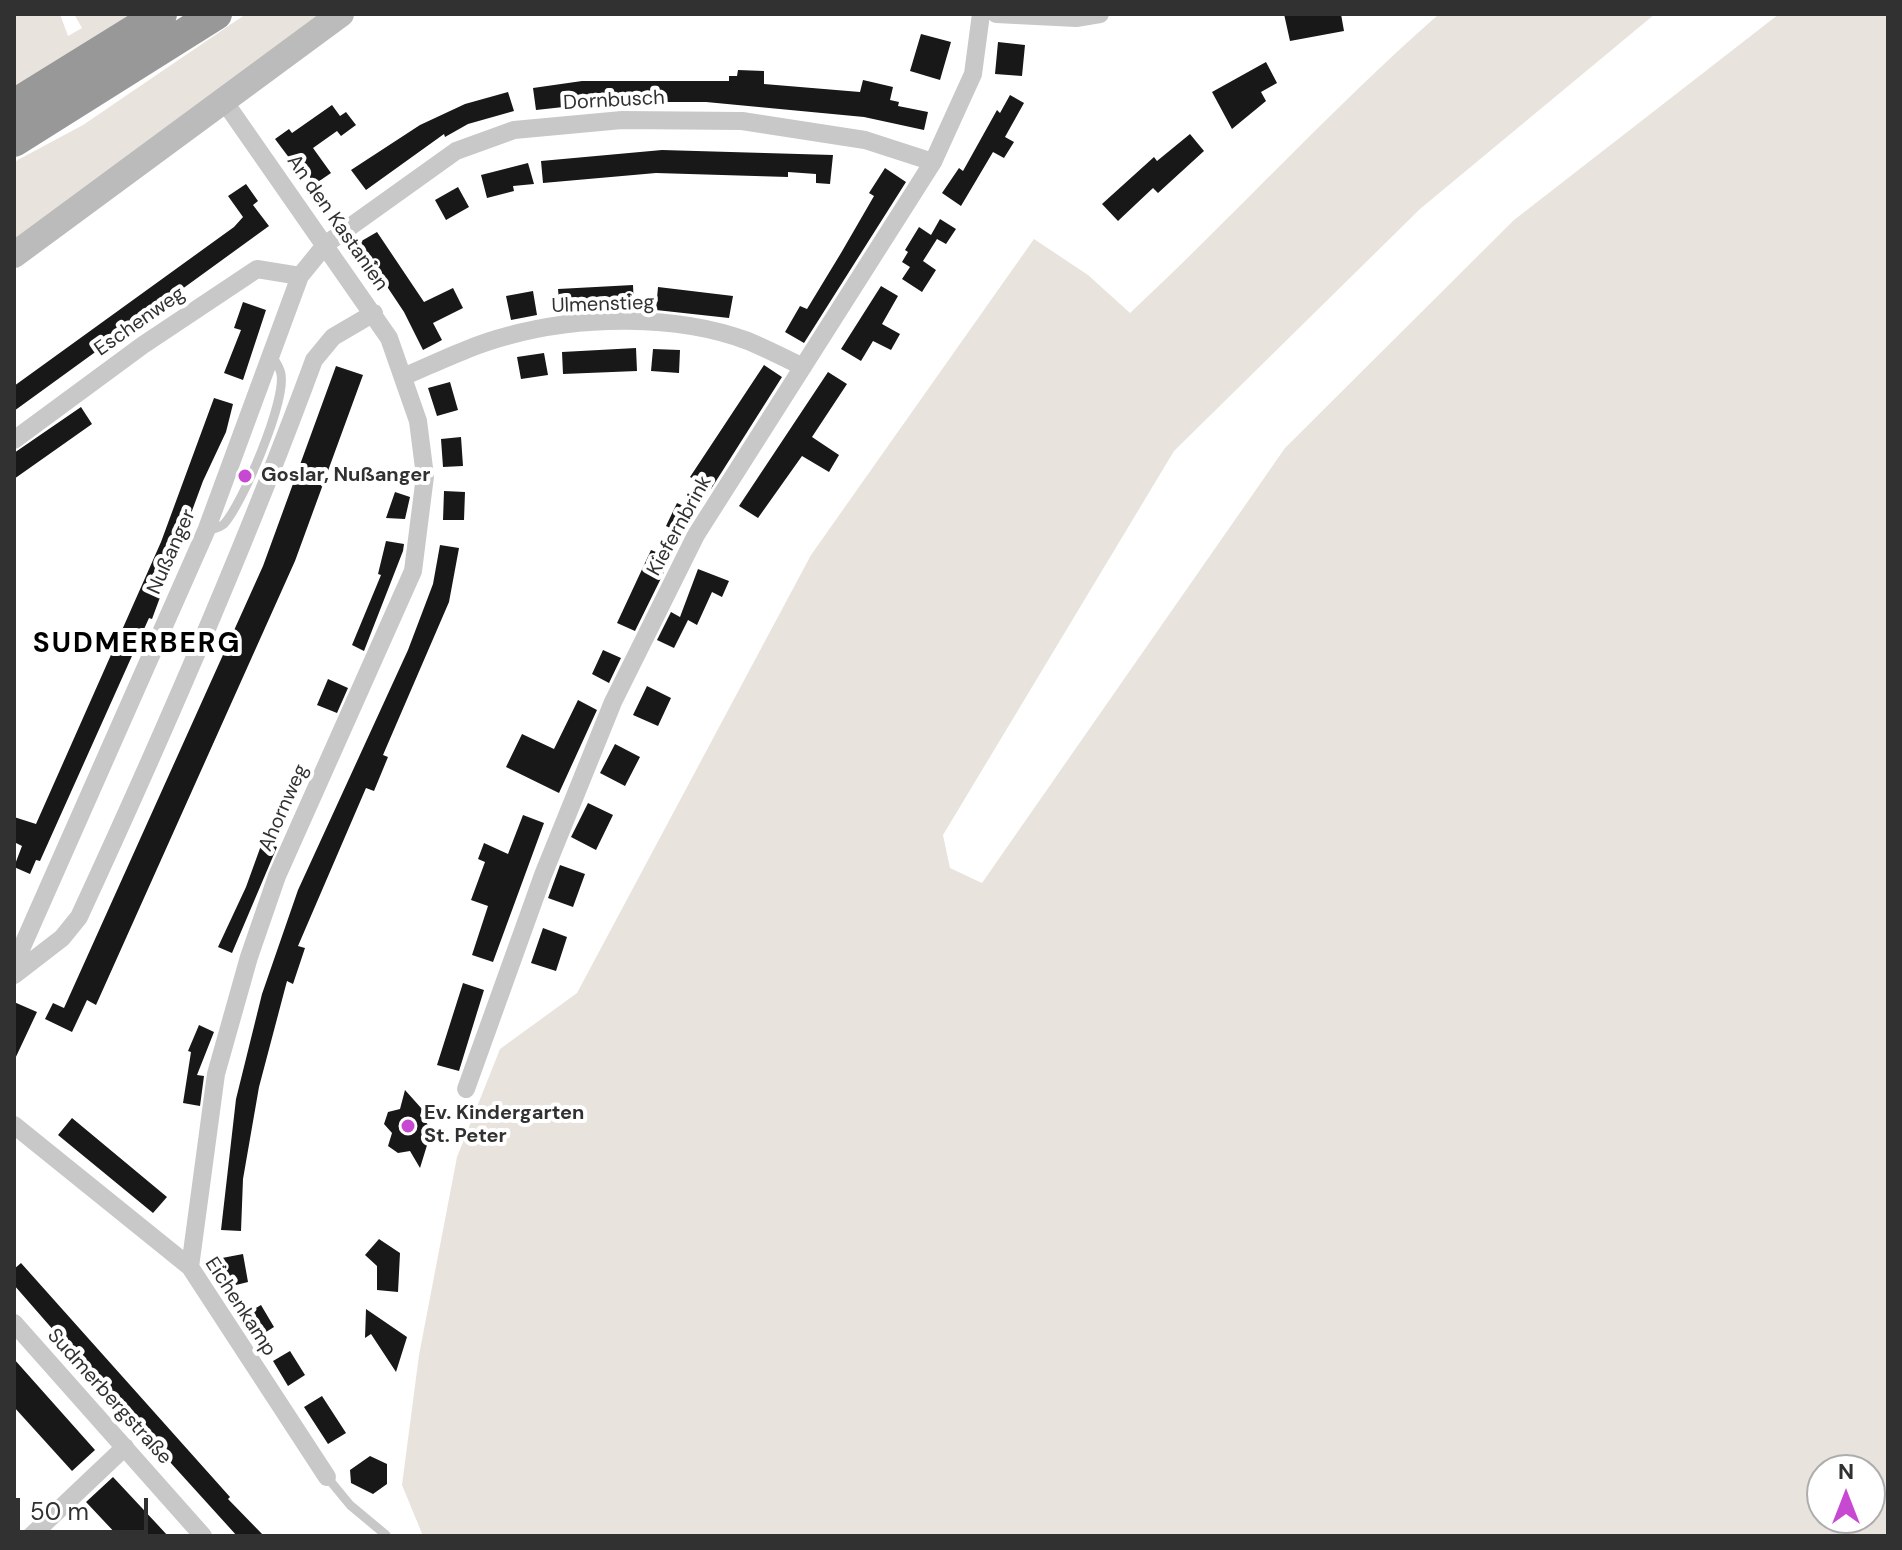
<!DOCTYPE html>
<html>
<head>
<meta charset="utf-8">
<style>
  body { margin:0 }
  #map { position:relative; width:1902px; height:1550px; overflow:hidden; background:#fff; font-family:"DM Sans",sans-serif }
  canvas { display:block }
  .frame { position:absolute; inset:0; border:16px solid #313131; pointer-events:none }
  .north { position:absolute; left:1806px; top:1454px; width:80px; height:80px; box-sizing:border-box; background:#fff; border:2px solid #adadad; border-radius:50%; rotate:0deg; font-size:22px; font-weight:700; line-height:32px; text-align:center; color:#313131 }
  .north::after { content:''; display:block; margin:auto; width:28px; height:36px; background:#c749d1; clip-path:polygon(50% 0,100% 100%,50% 72%,0 100%) }
  .scale { position:absolute; left:16px; top:1498px; width:132px; height:36px; box-sizing:border-box; border:4px solid #313131; border-top:0; padding-left:10px; font-size:24px; line-height:28px; white-space:nowrap; color:#313131; -webkit-text-stroke:6px #fff; paint-order:stroke }
</style>
</head>
<body>
<div id="map">
<canvas width="1902" height="1550"></canvas>
<div class="frame"></div>
<div class="north">N</div>
<div class="scale">50 m</div>
</div>
<script>
const ctx = document.querySelector('canvas').getContext('2d');
ctx.lineJoin = 'round';
function paint(path, color) { ctx.fillStyle = color; ctx.fill(path, 'evenodd'); }
function trace(path, color, width, dash) { ctx.strokeStyle = color; ctx.lineWidth = width; ctx.lineCap = dash ? 'butt' : 'round'; ctx.setLineDash(dash || []); ctx.stroke(path); }
function label(font, color, halo, rows, align = 'center') {
  ctx.font = font + ' "DM Sans",sans-serif'; ctx.lineWidth = 8; ctx.setLineDash([]); ctx.textBaseline = 'middle'; ctx.strokeStyle = halo; ctx.fillStyle = color; for (const [text, x, y, turn = 0] of rows) {
    ctx.save(); ctx.translate(x, y); ctx.rotate((+turn || 0) * Math.PI / 180); ctx.textAlign = isNaN(turn) ? turn : align; if (halo) ctx.strokeText(text, 0, 0); ctx.fillText(text, 0, 0); ctx.restore();
  }
}
const green = new Path2D(`
  M14,14h46l8,22 14,-8 -8,-14h66l-126,79z
  M246,14h80l-312,230v-82l69,-37z
  M1439,14h216l-235,195 -246,242 -231,384 7,33 32,15 303,-435 229,-228 265,-206h109v1522h-1465l-21,-51 17,-130 38,-198 43,-108 77,-56 234,-438 223,-316 54,36 42,38c105,-98 201,-204 309,-299zM1822,1470h48v48h-48z`);
const building = new Path2D(`
  M1284,14h57l3,17 -54,10z
  M921,34l30,8 -11,38 -30,-9z
  M998,42l27,3 -3,31 -27,-2z
  M1266,62l11,21 -16,9 5,9 -34,28 -20,-37z
  M738,70l26,1v13l96,8 3,-12 30,7 -3,13 9,2 -1,4 30,6 -4,18 -60,-13 -158,-15h-97l-73,8 -3,-22 49,-7h147v-5h8z
  M508,92l6,19 -46,13 -23,13 -1,-3 -78,56 -15,-20 69,-45 45,-21z
  M1010,95l14,8 -19,34 9,5 -10,16 -11,-6 -32,54 -19,-13 17,-25 4,3 34,-61 3,3z
  M332,105l8,11 6,-4 10,13 -15,11 -4,-5 -24,17 18,25 -16,11 -18,-24 -4,3 -18,-24 14,-10 3,4z
  M1190,134l14,17 -46,42 -5,-5 -35,33 -16,-17 52,-47 3,4z
  M662,150l171,5 -3,29 -14,-1v-9l-28,-2v5l-132,-4 -113,10 -2,-22z
  M528,163l6,21 -21,2 1,5 -27,7 -6,-23z
  M885,168l21,14 -102,161 -19,-11 15,-26 7,3 34,-56 33,-57 -5,-3z
  M246,184l12,17 -5,4 16,21 -255,185v-25l220,-159 9,-10 -15,-21z
  M458,187l11,20 -23,13 -11,-20z
  M940,219l16,10 -10,15 -9,-5 -14,22 13,9 -14,22 -20,-13 8,-12 -8,-5 6,-10 -3,-2 14,-23 12,8z
  M377,232l47,70 29,-14 10,20 -30,15 9,17 -19,10 -19,-38 -46,-69z
  M633,285l1,24 -74,2 -2,-22z
  M881,286l17,10 -16,28 18,10 -9,16 -18,-9 -12,20 -20,-12z
  M658,287l75,9 -4,22 -73,-8z
  M533,291l4,24 -26,5 -5,-24z
  M243,302l23,8 -23,70 -19,-7 17,-43 -7,-2z
  M636,348l1,23 -74,3 -1,-22z
  M653,349l27,1 -1,23 -28,-2z
  M544,353l4,22 -27,4 -4,-22z
  M764,365l18,12 -71,112 -21,-12z
  M336,366l27,9 -68,186 -199,444 -9,-5 -15,32 -27,-13 8,-16 11,5 199,-442z
  M828,372l19,12 -35,53 27,18 -10,17 -27,-16 -44,62 -19,-12z
  M450,382l8,28 -21,6 -9,-28z
  M214,398l19,6 -7,28 -23,49 -51,138 -3,-1 -109,243 -4,-1 -6,14 -16,-7 8,-21 -8,-4v-25l22,7 125,-282z
  M81,407l11,17 -78,55v-26z
  M461,437l2,29 -20,1 -2,-28z
  M444,491l21,1 -1,28h-21z
  M395,492l15,5 -5,22 -19,-1z
  M677,503l19,9 -13,22 -17,-8z
  M386,541l18,3 -1,7 -39,100 -12,-6 29,-70 -3,-1z
  M440,545l19,3 -10,54 -66,153 5,2 -14,34 -8,-3 -68,158 7,2 -12,36 -6,-3 -28,106 -16,92 -2,52 -20,-1 15,-131 26,-105 36,-104 110,-240 25,-66z
  M651,550l20,8 -36,73 -18,-8z
  M698,569l31,12 -7,16 -10,-5 -15,33 -9,-5 -14,28 -17,-8 14,-28 9,5z
  M603,650l18,8 -12,25 -17,-9z
  M328,679l20,9 -11,25 -20,-8z
  M647,686l24,12 -13,28 -25,-11z
  M578,700l19,10 -38,83 -53,-26 16,-33 32,15z
  M615,744l25,13 -15,29 -25,-13z
  M588,803l25,12 -17,35 -25,-13z
  M523,815l21,8 -51,139 -21,-7 16,-49 -17,-6 14,-38 -7,-3 6,-16 24,11z
  M263,840l14,7 -45,106 -14,-6 28,-60z
  M560,865l25,9 -12,33 -25,-9z
  M543,928l24,9 -11,34 -25,-8z
  M463,983l21,7 -25,81 -22,-6z
  M14,1002l23,10 -23,49z
  M199,1025l15,7 -17,43 7,1 -4,30 -17,-3 8,-51 -3,-1z
  M405,1090l17,19 -2,7 12,13 -12,39 -10,-17 -12,2 -10,-7 4,-13 -8,-9 4,-12 12,-3z
  M72,1118l95,79 -14,16 -95,-78z
  M379,1239l21,14 -2,39 -21,-2v-24l-12,-11z
  M243,1254l5,28 -20,5 -6,-29z
  M21,1263l209,234 -2,2 36,37h-27l-106,-117 -117,-134v-16z
  M261,1305l13,22 -16,10 -14,-22z
  M366,1309l41,28 -11,35 -25,-38 -6,4z
  M290,1351l15,24 -17,11 -15,-25z
  M14,1359l81,91 -23,21 -58,-64z
  M322,1396l24,37 -18,11 -24,-37z
  M370,1456l17,8v20l-14,10 -22,-11 -1,-13z
  M113,1477l43,46 12,13h-50l-32,-34z`);
const lane = new Path2D(`
  M207,531c6,-2 12,-3 17,-7 19,-21 62,-123 57,-150 -1,-6 -5,-12 -8,-17
  M327,1477l23,28 36,30`);
const street = new Path2D(`
  M996,14l80,4 24,-4
  M405,376c33,-14 67,-31 102,-40 73,-20 169,-22 241,5 19,8 37,17 55,26
  M14,440l129,-95 114,-76 43,7
  M14,965l192,-434 94,-255 26,-32 130,-93 58,-21 108,-10 120,1 123,19 68,22
  M14,975l48,-37 17,-21c85,-184 165,-367 235,-557l19,-23 41,-24
  M466,1089l77,-214 70,-173 83,-167 237,-373 40,-88 8,-60
  M14,1125l176,142 137,210
  M190,1267l26,-193 33,-117 28,-81 136,-305 12,-95 -7,-55 -29,-83 -165,-237
  M14,1323l189,213
  M31,1536l94,-89`);
const secondary = new Path2D(`
  M14,255l327,-241`);
const highway = new Path2D(`
  M14,105l147,-91
  M14,141l202,-127`);
const markers = [
  [245,476,8,"#c749d1"],
  [408,1126,8,"#c749d1"]
];
const streetNames = [
  ["Dornbusch",614,101,-3],
  ["An den Kastanien",337,223,55],
  ["Ulmenstieg",603,305,-2],
  ["Eschenweg",140,322,-35],
  ["Kiefernbrink",680,526,-61],
  ["Nußanger",172,552,-66],
  ["Ahornweg",284,808,-66],
  ["Eichenkamp",240,1307,57],
  ["Sudmerbergstraße",109,1397,48]
];
const poiNames = [
  ["Goslar, Nußanger",261,476],
  ["Ev. Kindergarten",424,1114],
  ["St. Peter",424,1137]
];
const districtNames = [
  ["SUDMERBERG",137,645]
];
paint(green, '#e9e3dd');
paint(building, '#181818');
trace(lane, '#c8c8c8', 9);
trace(street, '#c8c8c8', 18);
trace(secondary, '#bbb', 26);
trace(highway, '#989898', 32);
for (const [x, y, r, color] of markers) { const dot = new Path2D(); dot.arc(x, y, r, 0, 2 * Math.PI); ctx.fillStyle = color; ctx.fill(dot); trace(dot, '#fff', 3); }
label('20px', '#313131', '#fff', streetNames);
label('bold 20px', '#313131', '#fff', poiNames, 'left');
ctx.letterSpacing = '2px';
label('bold 28px', '#000', '#fff', districtNames);
ctx.letterSpacing = '0px';
</script>
</body>
</html>
